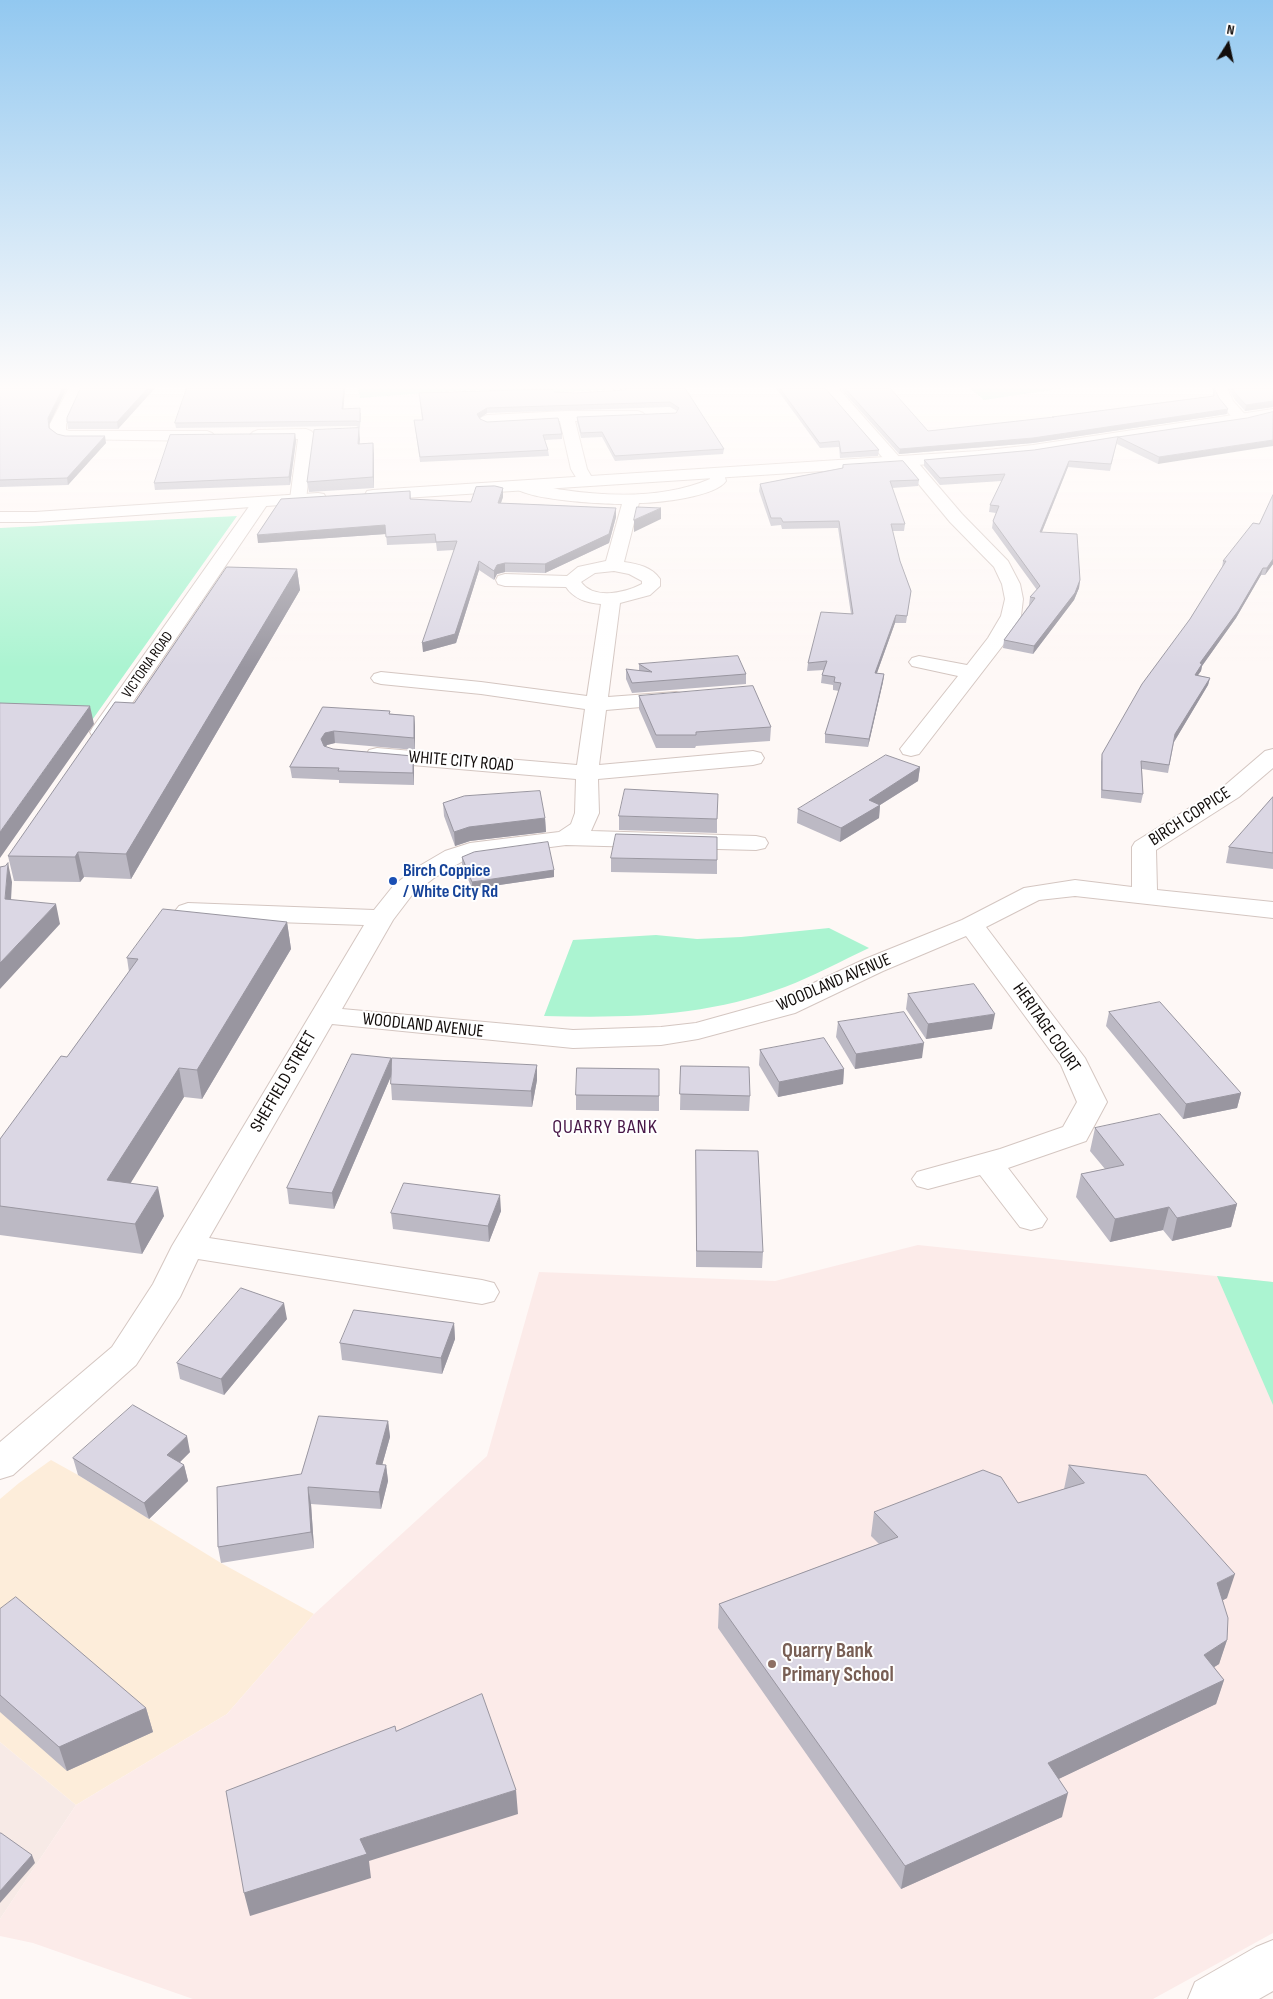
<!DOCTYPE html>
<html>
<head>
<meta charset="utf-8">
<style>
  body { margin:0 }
  #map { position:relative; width:1273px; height:1999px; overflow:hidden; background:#fef8f6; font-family:"Sofia Sans Condensed",sans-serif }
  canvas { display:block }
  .north { position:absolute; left:1203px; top:20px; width:50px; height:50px; -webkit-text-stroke:4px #fff; paint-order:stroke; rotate:10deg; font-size:14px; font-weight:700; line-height:20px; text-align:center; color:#120d0b }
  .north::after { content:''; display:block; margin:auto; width:18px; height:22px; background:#120d0b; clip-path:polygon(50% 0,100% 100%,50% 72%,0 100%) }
</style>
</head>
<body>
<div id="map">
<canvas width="1273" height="1999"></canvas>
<div class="north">N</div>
</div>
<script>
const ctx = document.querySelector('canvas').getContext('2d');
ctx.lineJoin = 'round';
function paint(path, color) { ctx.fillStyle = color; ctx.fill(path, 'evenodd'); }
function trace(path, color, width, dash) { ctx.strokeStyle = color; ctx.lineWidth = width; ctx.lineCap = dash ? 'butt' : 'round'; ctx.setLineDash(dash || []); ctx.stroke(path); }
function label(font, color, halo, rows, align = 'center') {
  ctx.font = font + ' "Sofia Sans Condensed",sans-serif'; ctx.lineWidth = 4; ctx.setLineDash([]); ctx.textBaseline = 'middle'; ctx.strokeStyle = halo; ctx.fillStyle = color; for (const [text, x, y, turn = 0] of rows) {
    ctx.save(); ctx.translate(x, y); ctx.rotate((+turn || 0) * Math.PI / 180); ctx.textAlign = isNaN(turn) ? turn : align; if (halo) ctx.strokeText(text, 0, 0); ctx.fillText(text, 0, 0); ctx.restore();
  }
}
const built = new Path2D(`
  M0,1742l76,63 -76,114z`);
const industrial = new Path2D(`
  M51,1460l27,15 143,88 93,51 -87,100 -151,91 -76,-63v-243l19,-16z`);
const education = new Path2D(`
  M918,1245l355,37v651l-120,66h-960l-160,-56 -33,-7v-17l76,-114 151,-91 87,-100 173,-158 52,-184 236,9z`);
const green = new Path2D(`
  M358,388h280l-77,4 -94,-2 -107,8z
  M970,388h94l-80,12z
  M237,516l-147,207 -90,-2v-193z
  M829,928l40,20c-28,13 -55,28 -84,39 -80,30 -156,31 -241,29l29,-76 83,-5 41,4 44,-2z
  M1217,1276l56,6v123z`);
const minor = new Path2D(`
  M69,388h14l-17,36v6l3,1h138l5,2 3,3 -3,3 -5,2 -146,-2 -11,-7v-8z
  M823,388h15l63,71 7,-3 6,2 48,56 46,47 12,23 3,15 -2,17 -14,24 -88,114 -8,2 -8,-2 -3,-5 58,-73 -46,-10 -3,-4 3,-4 7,-2 48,9 21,-27 13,-22 4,-17 -3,-15 -8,-17 -44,-45 -48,-58 -7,3 -6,-2z
  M1213,388h14l6,13 16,18 -3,3h-10l-17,-20z
  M566,411h72l5,2 3,3 -3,3 -5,2h-63l12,48 7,12 -2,3h-12l-9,-15 -11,-48 -73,4 -5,-2 -3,-3 3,-3 5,-2z
  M306,429l5,2 3,3 -8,65 -2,4h-12l-2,-4 8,-60 -40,1 -5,-2 -3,-3 3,-3 5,-2z
  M717,468l6,2 3,11c-11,16 -68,22 -87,22l-15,59c14,2 28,5 36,17v7l-10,9 -30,8 -12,94 68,-5 7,2 4,4 -4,4 -7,2 -70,6 -7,55 154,-14 8,2 3,5 -3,5 -8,2 -155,14 1,34 -8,18 165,5 9,2 3,5 -3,5 -9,2 -190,-5 -92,12 -11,4 -29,17 -22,17 -19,25 -51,89 231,21 88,-3 35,-4 79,-22 90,-42 97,-39 62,-32 51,-8 57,7v-40l3,-5 88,-55 42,-36 8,-2v19l-34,29 -83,53 1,40 116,12v16l-198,-22 -36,4 -53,27 99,131 22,44 -21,39 -78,27 39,51 -5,8 -11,3 -11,-3 -40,-52 -52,14 -11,-3 -5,-7 5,-7 83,-23 63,-22 14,-25 -16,-37 -95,-129 -83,35 -88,42 -97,26 -37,6 -88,3 -241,-24 -123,214 273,42 12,3 5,9 -5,9 -12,3 -284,-45 -18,38 -44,68 -123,110 -13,4v-37l112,-95 41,-63 19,-38 192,-321 -176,-6 -9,-3 -4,-5 4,-5 9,-3 186,7 20,-25 22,-17 29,-17 25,-8 89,-11 12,-8 4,-11 1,-34 -199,-17 -8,-2 -3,-5 3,-5 8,-2 200,17 8,-56 -104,-15 -100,-10 -7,-2 -3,-4 3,-4 7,-2 100,10 106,14 14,-92c-14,-1 -27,-5 -35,-17l-61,-1 -7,-2 -2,-4 2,-4 7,-2 62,2 11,-9 28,-6 16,-57c-19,0 -99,-4 -109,-18l2,-4c13,-3 36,7 49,8 47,7 102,8 146,-11l-1,-6 2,-3zM614,571l15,3 13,7v3c-17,9 -48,16 -61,-2l14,-9z
  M261,497l6,1 2,4 -160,235 -8,2 -8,-2 -3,-5 3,-5 162,-229z
  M1273,1940v51l-14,8h-71l7,-17 61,-35z`);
const tertiary = new Path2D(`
  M1273,409v8l-240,38 -55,6 -605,39 -6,-1 -2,-4 2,-4 6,-1 605,-39 55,-6z
  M318,493l6,1 2,4 -2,4 -289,20h-35v-10h35z`);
const wall = new Path2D(`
  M0,388l49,37 1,3 7,6 8,2 41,7 -38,42 -68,2z
  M155,388l-37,41h-50l-1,-7z
  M345,388l-2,21 18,4 -1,15 -4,-2 -180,2 -1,-5z
  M685,388l39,61 -1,5 -108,7 -13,-24 -21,1 -4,-16v-5l99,-4 1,-2 -7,-4 -183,6 -7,5v1l7,3 75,12v5l-17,1 3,10 1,6 -129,6 -6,-42h8l-3,-27h156z
  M776,388h49l54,62 -1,6 -38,2 -1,-11 -19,1z
  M840,388h50l38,43 124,-13v-1l161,-21v-8l14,26 -194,29 -134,11z
  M1228,388h45v19l-28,4 -10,-11z
  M1247,418l-89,46 -41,-20 1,-7z
  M359,428v16l15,10v34l-65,4 -2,-10z
  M295,434l1,7 -6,44 -135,5 -1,-7z
  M1118,437l-8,34 -42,-4 -26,65 38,48 -1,8 -5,12 -41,54 -30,-6 1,-8 25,-35 1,-8 7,-7 -45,-62 1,-7 3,-8 -7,-1 1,-7 12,-24 -62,4 -16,-19v-6l110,-10z
  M843,465l76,15 -1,6 -26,2 13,36 -1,7h-12l8,30 11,30 -5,32h-11l-18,50 7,1 -1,8 -15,65 -43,-4v-9l14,-43 -6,-1v-5l-12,-2 1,-8 2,-5 -17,1 1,-8 43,-49 -13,-86 -56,1 -1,-4 -10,1 -12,-35 1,-7 82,-16z
  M410,491l1,8 60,3 32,-5 -2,6 115,5v9l-7,26 -64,30 -40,-1 -8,2 -3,6 -15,-10 -23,73 -33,9 31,-102 -17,1 -1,-8 -49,2 -1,-11 -128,9z
  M1259,524l14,40 -8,11h-4l-25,43 -34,48 -1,5 -3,4 12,3 -2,7 -34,57 -6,31 -26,-4 1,25 -2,9 -40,-5v-36l1,-8 88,-135 32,-51 1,-7z
  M297,569l3,21 -169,289 -47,-2 -4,5 -66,-1 -6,-25 126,-153z
  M639,664l107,10v10l-114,9 -6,-14v-10l13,2z
  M639,696l132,31 -1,14 -74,5 -1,2h-39l-17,-39z
  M323,707l91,9 1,11v23l-80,-7 -8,2 -1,2 7,2 80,7 1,11v18l-75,-2v-3l-47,-2 -2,-11z
  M920,767l-2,14 -38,24 -1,13 -39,24 -43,-19 1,-14z
  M1273,797v72l-47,-6 3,-16z
  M443,803l102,15 1,14 -76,9 -15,5 -11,-30z
  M619,816l98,3v14l-98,-3z
  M462,857l92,13v7l-82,12 -10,-25z
  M611,858l106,2v14l-106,-2z
  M287,922l4,27 -89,150 -18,-2 -54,86 34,33 -22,38 -142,-19v-96l67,-82 62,-85 -2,-14z
  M908,994l84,35 -66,10 -20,-30z
  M1109,1012l132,81 -4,15 -54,11 -77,-93z
  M838,1022l84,36 -67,11 -19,-32z
  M760,1050l84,19 -1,15 -65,13 -19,-32z
  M537,1065v15l-5,27 -140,-7 -1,-16v-8l-57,133 -45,-5 -2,-16 105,-120z
  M681,1066l69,30 -1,15 -69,-1z
  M659,1069v42l-83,-1v-15z
  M1095,1128l142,76 -6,23 -59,14 -9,-11 -53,12 -34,-45 5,-23 24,-5 -15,-18z
  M696,1150l67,102 -1,16 -66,-1z
  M501,1211l-12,31 -96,-13 -2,-16z
  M287,1319l-63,76 -44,-16 -3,-16z
  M454,1323l1,16 -13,35 -100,-14 -2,-17z
  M388,1421l2,16 -8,28h4l2,16 -7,28 -70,-5 3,44 -93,15 -3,-16 83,-73z
  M190,1452l-10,10 4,3 4,16 -39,38 -71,-44 -5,-17z
  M1069,1465l158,133 -4,2 4,40 -8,24 -5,3 10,13 -8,24 -158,75 4,38 -161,72 -183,-261 1,-24 160,-60 -8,-8 3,-24 144,-9 46,-14z
  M0,1609l146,99 7,24 -86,39 -67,-59z`);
const shadedWall = new Path2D(`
  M63,388h4l-18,37 1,9 -2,-16z
  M148,388h7l-37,41 -1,-7z
  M344,388h1l-2,26 -1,-5z
  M1273,401v6l-28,4 1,-6z
  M487,408v5l-9,6 -1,-5z
  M1228,409l-1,5 -194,29 -134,11 1,-5z
  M359,428l1,11 -1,16 -1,-11z
  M295,434l1,7 -6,44 -1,-8z
  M105,436l1,7 -38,42 -1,-7z
  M1273,440v6l-115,18 1,-7z
  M373,443l1,11v34l-1,-11z
  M1069,461l-1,6 -29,72 1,-7z
  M503,488v9l-5,14v-8z
  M616,508v9l-7,26 -64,30v-9z
  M661,508v11l-27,13v-12z
  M385,525l1,9 -128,9 -1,-8z
  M1273,559v5l-8,11 2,-7z
  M479,561v9l-23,73 -33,9 -1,-9z
  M505,563v9l-8,2 -3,6v-9l3,-6z
  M1263,568l-2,7 -25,43 -34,48 -1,5 -8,11 2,-7 5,-12z
  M297,569l3,21 -169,289 -5,-25z
  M1080,580l-1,8 -5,12 -41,54 1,-8z
  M896,615l-1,8 -21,58 1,-8z
  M884,674l-1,8 -15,65 1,-8z
  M1210,678l-2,7 -34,57 1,-8z
  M90,706l4,18 -94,134v-26z
  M414,716l1,11v23l-1,-12z
  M334,731l1,12 -8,2 -5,6 -1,-12 4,-6z
  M413,756l1,11v18l-1,-12z
  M920,767l-2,14 -38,24 -1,13 -39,24 1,-14 28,-28z
  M545,818l1,14 -76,9 -15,5 -1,-14 15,-5z
  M78,852l6,25 -4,5 -5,-25z
  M8,863l4,19 -2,36 -5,-19z
  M554,870v7l-82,12v-7z
  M56,904l4,20 -60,65v-26z
  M287,922l4,27 -89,150 -5,-29z
  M995,1014l-3,15 -66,10 2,-15z
  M924,1043l-2,15 -67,11 1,-15z
  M391,1058l1,16 -58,135 -2,-16z
  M537,1065v15l-5,27 -1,-16z
  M179,1068l5,29 -70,113 -7,-30z
  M844,1069l-1,15 -65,13 1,-15z
  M1241,1093l-4,15 -54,11 3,-15z
  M158,1187l6,29 -22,38 -7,-30z
  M500,1195l1,16 -12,31 -1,-16z
  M1237,1204l-6,23 -59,14 5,-23z
  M1169,1207l-6,23 -53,12 5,-23z
  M284,1303l3,16 -63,76 -3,-16z
  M454,1323l1,16 -13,35 -1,-16z
  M388,1421l2,16 -12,43 -2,-16z
  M187,1436l3,16 -19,19 -4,-16z
  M184,1465l4,16 -39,38 -5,-16z
  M386,1465l2,16 -7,28 -2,-17z
  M308,1487l3,17 3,44 -3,-16z
  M1235,1574l-8,24 -17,9 7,-24z
  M1227,1640l-8,24 -23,15 8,-24z
  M1224,1680l-8,24 -174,83 6,-24z
  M146,1708l7,24 -86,39 -8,-24z
  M516,1790l2,24 -149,47 2,17 -121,38 -6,-23 116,-54z
  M1068,1793l-6,24 -161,72 4,-23z
  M32,1855l3,8 -35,40v-12z`);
const building = new Path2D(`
  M0,388h63l-15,30 1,10 8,6 8,2h40l-38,42 -67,2z
  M81,388h67l-31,34h-50v-4z
  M187,388h157l-2,21 18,-1v14l-4,-1 -181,2z
  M627,388h58l39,61 -109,7 -13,-24 -21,1 -4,-16 99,-4 3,-5 -9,-6 -183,6 -10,6 3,5 7,3 71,-4 4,16 -19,1 5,15 -128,7 -6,-37h9l-4,-27 133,-4 2,3 21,1 50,-3z
  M780,388h45l54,62 -38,3 -2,-12 -19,2z
  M845,388h45l38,43 126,-14h-2l162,-21v-8l5,10 9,11 -195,29 -133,11z
  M1232,388h41v13l-27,4 -10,-11z
  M1273,412v28l-114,17 -41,-20 129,-19z
  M359,428l-1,16 15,-1v34l-66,5 7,-52z
  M295,434l-6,43 -135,6 16,-48z
  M1118,437l-7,27 -42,-3 -29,71 37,2 3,46 -5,13 -41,53 -30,-6 31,-42 -5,-1 10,-11 -47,-65 6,-15 -9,-1 15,-31 -65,4 -16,-18 110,-10z
  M903,461l16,19 -29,1 15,43h-14l9,37 11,30 -4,25 -11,-1 -21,58 9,1 -15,65 -44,-5 16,-51 -7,-1 1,-5 -13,-2 5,-14 -19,2 13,-51 32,2 -14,-93 -56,1 -2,-4h-10l-11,-34 83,-16v-3z
  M495,486l8,2 -5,15 118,5 -7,26 -64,30 -40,-1 -8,2 -3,6 -15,-10 -24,73 -33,9 35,-102 -21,1 -1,-8 -49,3 -1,-12 -128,10 24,-36 129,-8v8l61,3 5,-15z
  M1273,495v64l-6,9h-4l-25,43 -38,52 2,1 -7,11 15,3 -35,56 -6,31 -28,-4 2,33 -41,-4v-36l40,-70 48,-65 36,-58h-3l30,-38 6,1z
  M637,507l24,1 -27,12z
  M227,567l70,2 -171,285 -48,-2 -3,5 -67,-1 107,-154 19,1z
  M738,656l8,18 -114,9 -6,-14 26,3 -13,-8z
  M753,686l18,41 -75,5v3h-40l-17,-39z
  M0,703l90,3 -90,126z
  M323,707l67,4 -1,3 25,2v22l-80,-7 -9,2 -4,6 3,7 9,3 80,7v17l-75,-2 1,-3 -49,-1z
  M886,755l34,12 -51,33 11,5 -39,23 -43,-19z
  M625,789l93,5 -1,25 -98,-3z
  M540,791l5,27 -76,9 -15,5 -11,-29 21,-7z
  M1273,797v56l-44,-6z
  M616,834l101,3v23l-106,-2z
  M548,842l6,28 -82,12 -10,-25 12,-5z
  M8,863l-3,36 51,5 -56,59v-96l5,-1z
  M163,909l124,13 -90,148 -18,-2 -72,112 51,7 -23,37 -135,-18v-67l61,-83 6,1 71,-98 -11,-1z
  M974,984l21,30 -67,10 -20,-30z
  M1160,1002l81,91 -55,11 -77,-92z
  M904,1012l20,31 -68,11 -18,-32z
  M824,1038l20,31 -65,13 -19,-32z
  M352,1054l39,4 -59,135 -45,-5z
  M392,1058l145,7 -6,26 -140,-7z
  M681,1066l68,1 1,29 -70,-2z
  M577,1068l82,1v27l-83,-1z
  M1160,1114l77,90 -60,14 -8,-11 -54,12 -34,-45 43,-9 -29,-37z
  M696,1150l62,1 5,101 -66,-1z
  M404,1183l96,12 -12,31 -97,-13z
  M241,1288l43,15 -63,76 -44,-16z
  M354,1310l100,13 -13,35 -101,-15z
  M133,1405l54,31 -20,19 17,10 -40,38 -71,-45z
  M319,1416l69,5 -12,43 10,1 -7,27 -71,-5 3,45 -93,15 -1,-60 84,-13z
  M1069,1465l77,10 89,99 -18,9 11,35 -1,22 -23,15 20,25 -176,83 20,30 -163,73 -186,-262 179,-67 -24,-25 109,-42 18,7 17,26 66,-20z
  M16,1597l130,111 -87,39 -59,-52v-86z
  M482,1694l34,96 -156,49 7,15 -123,39 -18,-102 169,-65 1,5z
  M0,1833h1l31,22 -32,36z`);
const markers = [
  [393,881,5,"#1a4fb4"],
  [772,1664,5,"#8d6e63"]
];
const farStreetnames = [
  ["VICTORIA ROAD",148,665,-55]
];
const streetNames = [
  ["WHITE CITY ROAD",461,762,5],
  ["BIRCH COPPICE",1190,817,-33],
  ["WOODLAND AVENUE",834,983,-23],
  ["WOODLAND AVENUE",423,1026,6],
  ["HERITAGE COURT",1046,1028,55],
  ["SHEFFIELD STREET",284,1082,-60]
];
const transitNames = [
  ["Birch Coppice",403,871],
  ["/ White City Rd",403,892]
];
const quarterNames = [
  ["QUARRY BANK",605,1128]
];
const nearEducationnames = [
  ["Quarry Bank",782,1652],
  ["Primary School",782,1676]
];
paint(built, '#f7eae6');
paint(industrial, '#fdedda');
paint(education, '#fcebe9');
paint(green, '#abf4d1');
trace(minor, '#d4c6c1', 2);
trace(tertiary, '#d4c6c1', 2);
paint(minor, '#fff');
paint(tertiary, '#fff');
paint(wall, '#bcb9c4');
paint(shadedWall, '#9996a0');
paint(building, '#dbd7e4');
trace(building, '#9996a0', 1);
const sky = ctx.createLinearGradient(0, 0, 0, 668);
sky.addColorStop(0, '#92c8f0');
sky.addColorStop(0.58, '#fffcfb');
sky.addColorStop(1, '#fffcfb00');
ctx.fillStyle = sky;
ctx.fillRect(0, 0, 1273, 668);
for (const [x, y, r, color] of markers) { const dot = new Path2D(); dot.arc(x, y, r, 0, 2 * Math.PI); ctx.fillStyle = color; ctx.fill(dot); trace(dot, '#fff', 2); }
label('15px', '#120d0b', '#fff', farStreetnames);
label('18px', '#120d0b', '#fff', streetNames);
label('bold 18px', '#164399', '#fff', transitNames, 'left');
ctx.letterSpacing = '1px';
label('20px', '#481747', '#fff', quarterNames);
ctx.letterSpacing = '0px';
label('bold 21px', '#785e54', '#fff', nearEducationnames, 'left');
</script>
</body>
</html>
